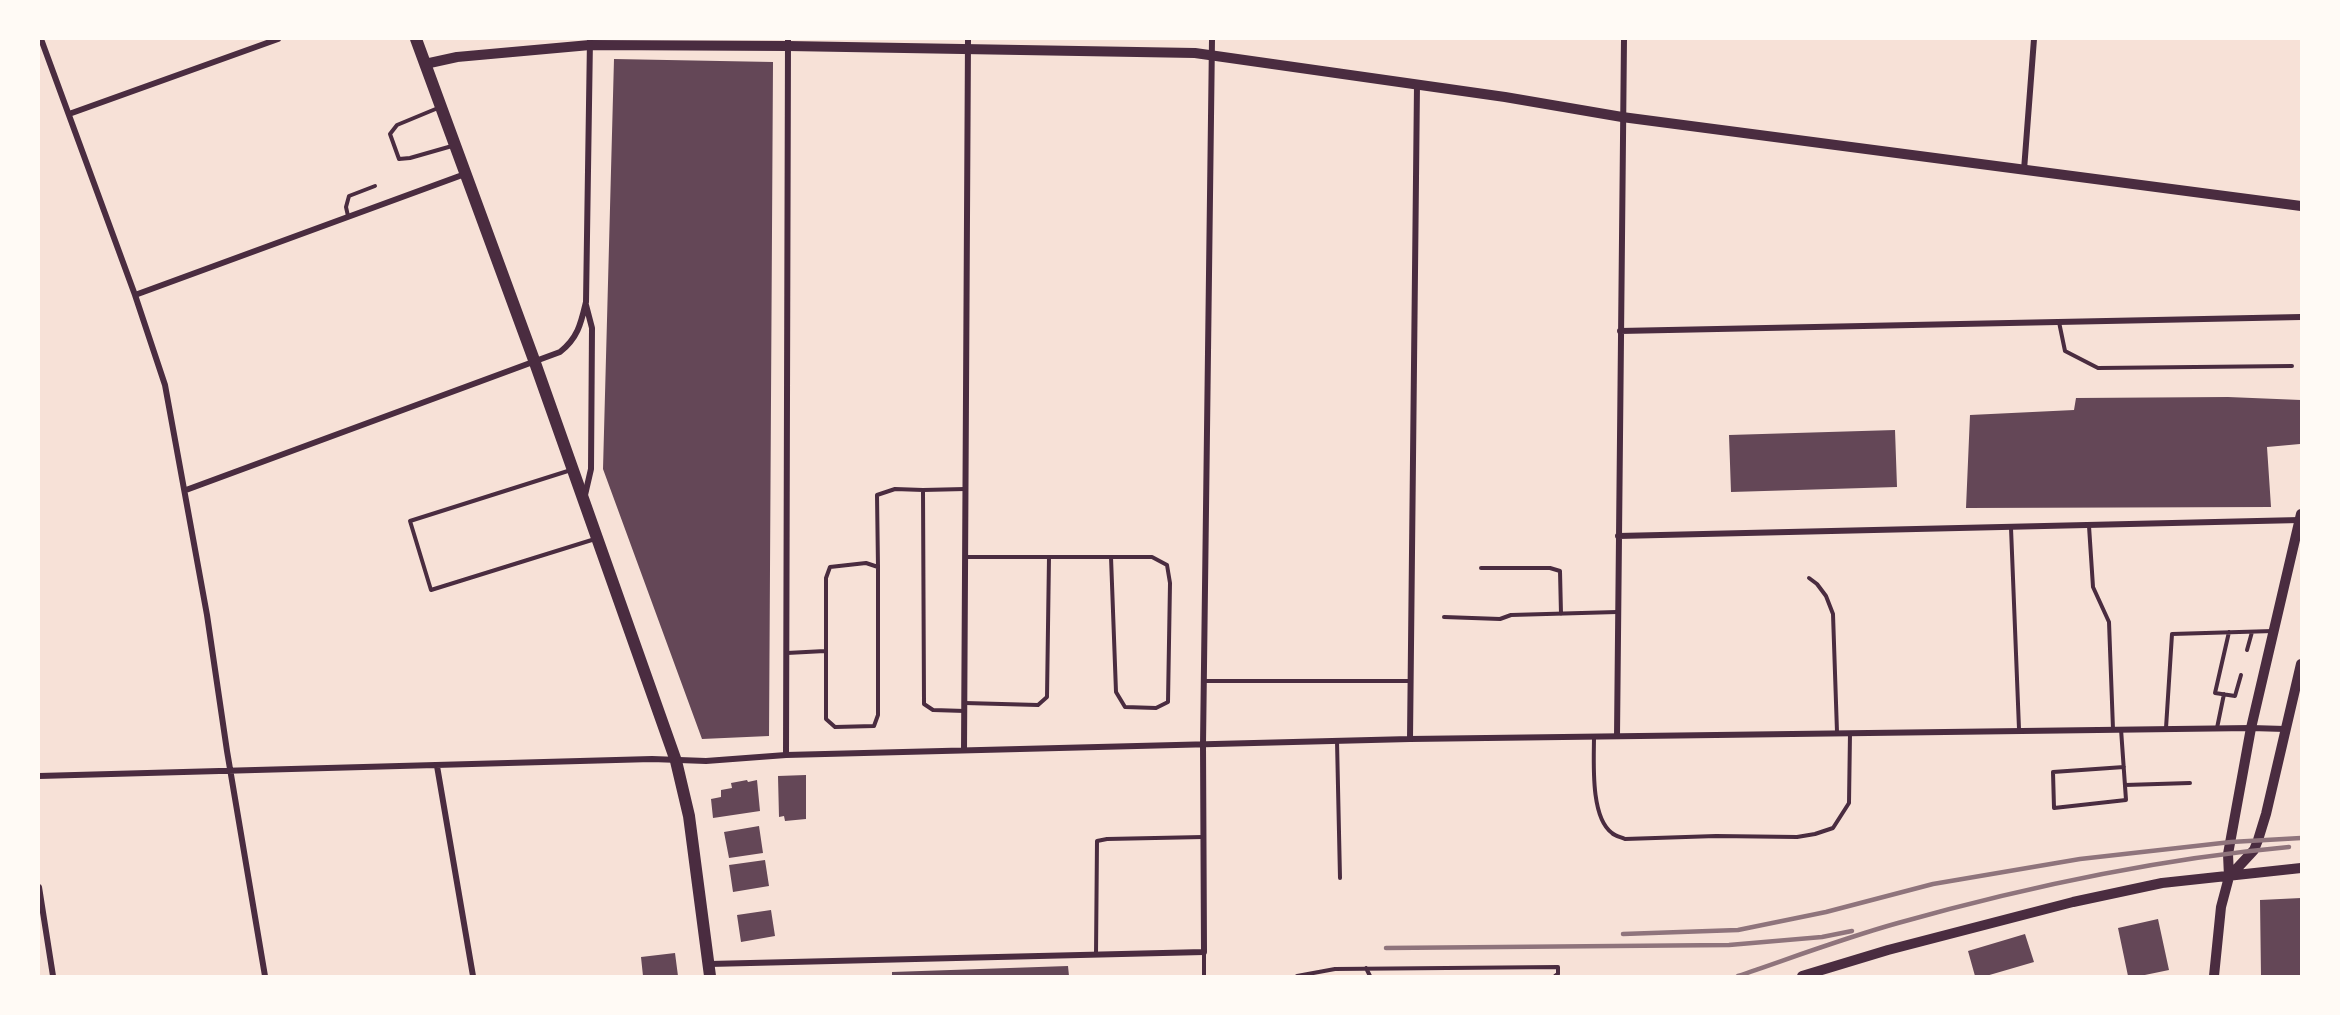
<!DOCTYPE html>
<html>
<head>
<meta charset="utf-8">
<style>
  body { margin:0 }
  #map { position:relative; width:2340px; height:1015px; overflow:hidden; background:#f7e1d7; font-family:Literata,serif }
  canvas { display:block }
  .frame { position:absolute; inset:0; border:40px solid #fffaf5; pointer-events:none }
</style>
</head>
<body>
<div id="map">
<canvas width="2340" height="1015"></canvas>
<div class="frame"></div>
</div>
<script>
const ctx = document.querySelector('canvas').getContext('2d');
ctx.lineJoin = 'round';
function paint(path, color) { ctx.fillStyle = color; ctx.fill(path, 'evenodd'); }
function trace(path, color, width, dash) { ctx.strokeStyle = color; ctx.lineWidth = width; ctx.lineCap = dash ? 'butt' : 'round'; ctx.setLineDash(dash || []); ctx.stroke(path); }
const building = new Path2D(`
  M614,59l159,3 -4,674 -67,3 -99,-270z
  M2228,397l73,3 -1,44 -33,3 4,60 -305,1 4,-93 104,-5 2,-12z
  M1895,430l2,57 -166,5 -2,-57z
  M806,775v44l-21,2 -1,-5 -5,1 -1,-41z
  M747,780l1,2 9,-2 3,31 -47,7 -2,-19 10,-2v-7l11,-2 -1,-5z
  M759,826l4,27 -34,5 -5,-26z
  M765,860l4,26 -36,6 -4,-27z
  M2301,898v78h-40l-1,-76z
  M771,910l4,26 -34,6 -4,-27z
  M2158,919l11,51 -29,6h-12l-10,-48z
  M2025,934l9,28 -48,14h-11l-7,-25z
  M675,953l3,23h-35l-2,-19z
  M1068,966l1,10h-177v-4z`);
const service = new Path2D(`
  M438,108l-41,17 -7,9 9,25 11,-1 42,-12
  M348,216l-2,-9 3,-11 26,-10
  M2059,322l6,29 33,17 194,-2
  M571,470l-161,51 21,69 164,-51
  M923,490l42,-1
  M2089,526l4,61 16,35 4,107
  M2011,528l8,201
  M966,557h186l15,8 3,18 -2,119 -12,6 -31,-1 -9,-15 -5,-135
  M866,563l12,4v148l-4,11 -39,1 -9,-8v-141l4,-11z
  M878,567l-1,-72 18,-6 28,1 1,214 9,6 32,1
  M1481,568h69l10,3 1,43
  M1809,578l8,6 9,12 7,18 4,118
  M1444,617l56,2 11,-4 106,-3
  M2229,632l-14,61 20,3 6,-21
  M2247,650l5,-18
  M787,653l38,-2
  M1204,681h206
  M965,703l73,2 9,-8 2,-140
  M2166,728l6,-94 101,-3
  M2217,728l7,-34
  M2121,729l5,71 -72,8 -1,-36 71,-5
  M1594,736c0,25 -4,81 18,97 3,3 9,4 13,6l91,-3 81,1 18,-3 18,-6 16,-25 1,-70
  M1337,741l3,137
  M2125,785l65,-2
  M1204,953v23
  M1096,954l1,-113 10,-2 96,-2
  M1366,968l4,8
  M1297,976l38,-7 223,-2v7l-3,2`);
const minor = new Path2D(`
  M41,39l94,256 30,90 42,230 20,136 38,225
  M69,114l209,-75
  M2024,170l10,-131
  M135,295l330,-121
  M1620,331l681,-14
  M186,490l374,-138c18,-14 21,-29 26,-50l4,-263
  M585,495l6,-26 1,-141 -6,-23
  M1618,536l682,-16
  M1617,736l7,-697
  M1410,739l7,-654
  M964,750l4,-711
  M786,755l2,-716
  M437,766l36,210
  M39,776l613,-17 54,2 80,-6 624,-16 841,-11 34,1
  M39,887l14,89
  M709,964l495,-12 -1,-208 9,-705`);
const tertiary = new Path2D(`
  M425,64l32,-7 133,-12 198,1 407,7 310,44 117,20 679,89`);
const secondary = new Path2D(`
  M2229,877l25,-27 4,-10 8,-26 35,-150
  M1802,976l86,-26 185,-48 89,-19 139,-15
  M2214,976l7,-69 8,-30 -1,-23 23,-126 50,-214`);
const primary = new Path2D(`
  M416,39l118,321 142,401 13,55 21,160`);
const rail = new Path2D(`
  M1623,934l115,-4 88,-18 107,-28 147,-25 151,-17 70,-4
  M1386,948l343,-3 93,-8 30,-6
  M1738,976c53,-18 106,-38 160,-53 128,-36 258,-64 391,-76`);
paint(building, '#644757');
trace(service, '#4a2c40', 4);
trace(minor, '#4a2c40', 6);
trace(tertiary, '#4a2c40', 10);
trace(secondary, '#4a2c40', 10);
trace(primary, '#4a2c40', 12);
trace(rail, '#8f747c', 4.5);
</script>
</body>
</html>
